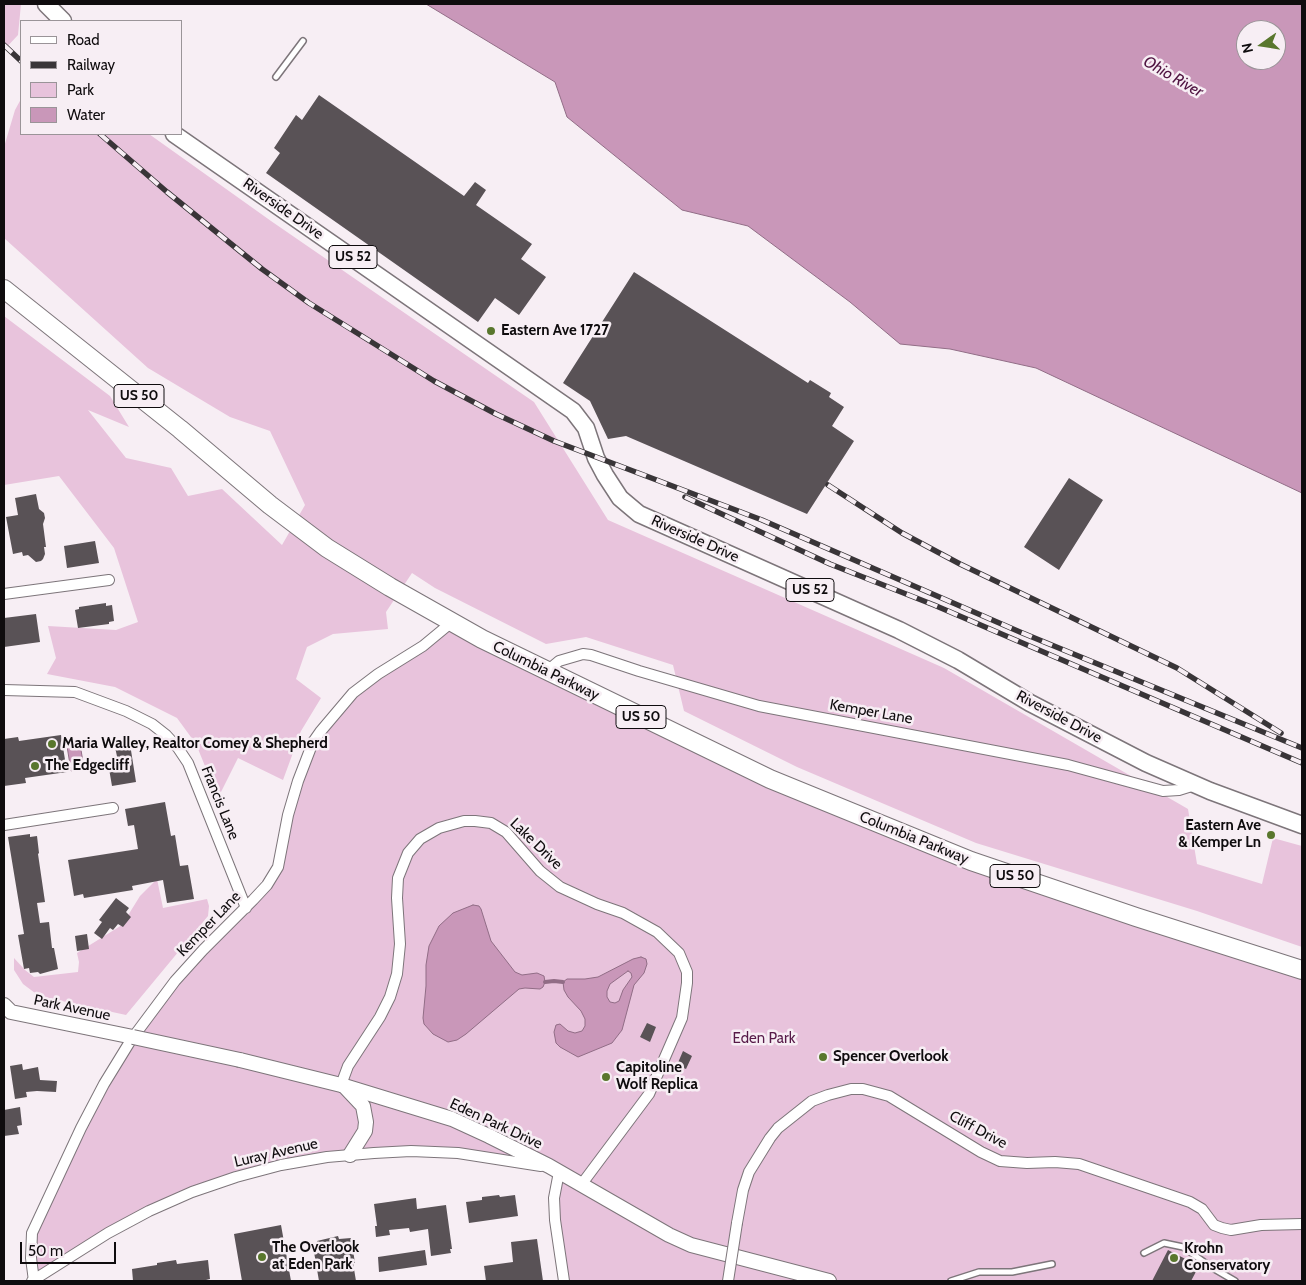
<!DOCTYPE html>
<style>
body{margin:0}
#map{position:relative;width:1306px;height:1285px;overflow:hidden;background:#f7eef4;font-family:Cabin,sans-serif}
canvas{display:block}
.frame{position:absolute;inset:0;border:5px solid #0f0c0e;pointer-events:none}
.legend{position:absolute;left:20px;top:20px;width:162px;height:115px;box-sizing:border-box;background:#f7eef4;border:1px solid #9a9498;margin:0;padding:6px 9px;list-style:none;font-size:15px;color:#0f0c0e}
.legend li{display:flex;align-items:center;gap:10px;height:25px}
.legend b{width:25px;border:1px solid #9a9498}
.north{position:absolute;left:1236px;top:20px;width:50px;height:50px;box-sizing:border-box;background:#f7eef4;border:1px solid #9a9498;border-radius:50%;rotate:257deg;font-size:14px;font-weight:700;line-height:20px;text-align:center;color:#0f0c0e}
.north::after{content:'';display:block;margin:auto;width:18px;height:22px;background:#59772d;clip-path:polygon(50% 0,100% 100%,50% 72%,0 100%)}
.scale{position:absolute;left:20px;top:1242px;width:96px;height:22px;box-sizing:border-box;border:2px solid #0f0c0e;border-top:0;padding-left:6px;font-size:15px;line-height:18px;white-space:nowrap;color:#0f0c0e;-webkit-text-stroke:4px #f7eef4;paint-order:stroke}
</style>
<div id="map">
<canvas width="1306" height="1285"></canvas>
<div class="frame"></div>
<ul class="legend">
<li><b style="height:6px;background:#fff"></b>Road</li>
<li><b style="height:6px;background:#393538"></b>Railway</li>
<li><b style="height:14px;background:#e8c3dc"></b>Park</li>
<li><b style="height:14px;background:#c997b9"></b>Water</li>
</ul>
<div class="north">N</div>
<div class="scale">50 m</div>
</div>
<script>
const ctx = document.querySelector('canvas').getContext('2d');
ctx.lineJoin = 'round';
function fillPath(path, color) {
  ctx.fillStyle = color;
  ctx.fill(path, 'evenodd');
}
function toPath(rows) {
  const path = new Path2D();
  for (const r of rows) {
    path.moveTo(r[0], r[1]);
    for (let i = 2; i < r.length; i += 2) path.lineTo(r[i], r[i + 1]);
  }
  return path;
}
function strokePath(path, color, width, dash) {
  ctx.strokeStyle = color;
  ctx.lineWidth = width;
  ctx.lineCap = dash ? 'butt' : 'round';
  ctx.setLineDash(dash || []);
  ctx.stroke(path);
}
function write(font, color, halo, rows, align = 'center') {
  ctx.font = font + ' Cabin,sans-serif';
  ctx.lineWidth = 5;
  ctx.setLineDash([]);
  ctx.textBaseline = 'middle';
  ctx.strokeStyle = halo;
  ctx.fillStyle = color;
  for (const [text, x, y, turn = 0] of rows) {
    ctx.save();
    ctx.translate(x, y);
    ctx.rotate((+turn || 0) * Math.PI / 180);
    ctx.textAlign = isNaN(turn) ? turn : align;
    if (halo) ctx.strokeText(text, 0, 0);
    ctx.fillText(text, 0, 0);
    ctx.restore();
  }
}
fillPath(toPath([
 [4,4,21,4,18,35,4,50],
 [21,99,21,134,149,134,271,221,534,402,608,520,944,668,1188,809,1197,864,1262,884,1273,838,1302,846,1302,947,1197,911,976,843,797,767,684,711,673,665,586,637,546,644,435,588,412,573,386,612,388,629,333,634,307,647,296,679,321,698,301,731,283,780,238,758,218,798,196,744,177,718,115,687,47,674,56,658,48,626,116,630,138,622,114,548,59,476,4,485,4,316,110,396,129,427,88,410,126,458,171,468,188,496,222,489,282,545,305,505,270,431,230,417,148,368,4,238,4,147,15,110],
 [452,622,880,825,1302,970,1302,1281,564,1281,555,1220,559,1170,458,1153,327,1157,192,1192,34,1280,32,1233,131,1040,278,867,313,742,335,712],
 [157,879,163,908,207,899,209,906,208,916,126,1015,39,996,23,984,14,970,14,958,25,970,34,977,78,972,79,962,77,953,122,925,140,896]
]), '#e8c3dc');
const water = toPath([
 [426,4,1302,4,1302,493,1036,368,950,349,900,344,850,302,748,226,682,210,567,117,555,82,426,4],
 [1246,30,1276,30,1276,60,1246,60,1246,30],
 [80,744,84,768,71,771,67,746,80,744],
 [473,905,479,906,481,909,491,941,515,972,522,975,537,973,544,976,545,982,543,987,540,989,525,988,519,989,466,1034,457,1040,448,1042,433,1034,424,1024,423,1018,426,986,426,965,429,946,439,926,453,913,473,905],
 [641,957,646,959,647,964,644,973,634,985,622,1030,612,1043,578,1057,560,1047,556,1043,554,1032,556,1025,560,1024,568,1031,575,1033,582,1031,585,1026,585,1019,581,1011,568,997,564,990,563,982,567,979,585,979,598,977,633,959,641,957],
 [628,971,631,973,632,977,623,990,619,1001,615,1003,610,1002,607,997,607,991,610,984,628,971]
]);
fillPath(water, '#c997b9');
strokePath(water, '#916d86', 1);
strokePath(toPath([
 [545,982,554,981,563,982]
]), '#916d86', 4);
fillPath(toPath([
 [319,95,464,196,475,182,486,190,476,205,532,244,521,259,546,277,519,315,495,298,478,322,266,173,280,153,274,148,296,115,302,120],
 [634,272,808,383,810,380,831,393,829,397,844,407,832,426,854,441,807,514,626,436,608,439,590,401,563,383],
 [1069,478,1103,500,1059,570,1024,547],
 [36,494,39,509,44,513,45,518,43,524,46,547,44,547,45,554,43,559,41,561,36,562,28,555,23,556,22,552,13,554,6,517,18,515,15,498],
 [95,541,99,563,67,568,64,546],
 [106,603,106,606,112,605,114,621,109,622,109,624,78,628,75,610,79,609,79,607],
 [36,614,40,642,4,647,4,618],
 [61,735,67,772,25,778,26,783,4,786,4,739,18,737,19,741],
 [130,744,136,782,112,786,108,763,118,761,115,747],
 [165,802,171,836,175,835,180,866,188,865,194,899,167,903,163,880,132,886,133,890,84,898,83,894,74,896,68,860,138,849,134,825,128,826,125,809],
 [30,834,30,837,37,836,39,853,38,854,45,902,37,903,40,923,49,922,52,948,54,948,58,969,40,974,38,972,30,973,29,968,24,969,18,935,24,934,8,837],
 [116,898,129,908,126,912,131,917,123,927,118,924,113,930,110,928,102,939,94,933,102,922,99,920],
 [87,934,89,949,77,951,75,936],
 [647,1023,656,1027,650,1042,640,1037],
 [683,1051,692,1056,686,1069,677,1065],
 [22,1064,23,1070,38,1067,40,1080,57,1081,56,1092,37,1091,26,1092,27,1097,15,1099,10,1066],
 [20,1107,22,1125,17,1126,19,1134,4,1136,4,1110],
 [499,1195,500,1197,515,1195,518,1216,469,1223,466,1202,482,1200,482,1197],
 [416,1198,417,1209,446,1205,452,1249,450,1249,451,1253,431,1256,428,1229,410,1232,409,1228,389,1230,390,1235,376,1237,375,1226,377,1226,374,1204],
 [281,1225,291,1281,242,1281,234,1234],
 [338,1236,339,1239,351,1238,355,1263,353,1263,356,1281,319,1281,314,1252,319,1252,317,1241],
 [537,1239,543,1281,486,1281,484,1266,513,1262,511,1242],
 [425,1250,427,1265,379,1272,378,1257],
 [1168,1250,1199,1266,1191,1281,1152,1281],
 [176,1260,177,1264,208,1260,210,1279,202,1281,133,1281,132,1269,157,1265,157,1263]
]), '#595256');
const service = toPath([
 [276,77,303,41],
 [1144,1253,1164,1243,1183,1247,1211,1267,1235,1281],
 [951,1281,979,1272,1012,1272,1052,1264]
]);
const minor = toPath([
 [4,594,109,580],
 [547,671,559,661,583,654,591,655,639,671,759,706,1068,765,1163,791,1179,790,1195,785],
 [4,690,75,692,126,711,152,724,166,735,178,748,188,763,246,908],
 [4,825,113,808],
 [341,1085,348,1066,380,1017,390,997,397,974,400,944,397,898,398,878,408,853,420,839,439,828,464,821,475,821,491,823,506,832,540,871,560,887,597,904,623,913,657,932,679,953,687,972,687,983,682,1018,649,1094,581,1185],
 [559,1172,554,1198,555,1220,564,1281],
 [737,1223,743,1190,749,1172,770,1138,778,1128,812,1101,828,1095,851,1089,863,1089,889,1096,981,1152,1000,1161,1027,1163,1055,1162,1079,1164,1190,1202,1202,1209,1214,1225,1222,1228,1231,1230,1261,1225,1302,1224],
 [32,1281,108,1233,149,1211,192,1192,236,1177,281,1165,327,1157,374,1153,411,1151,458,1153,541,1166],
 [34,1281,31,1258,32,1233,81,1128,104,1084,131,1040,175,981,203,950,253,900,267,885,278,867,288,815,298,781,313,742,320,732,353,693,378,674,423,646,452,622]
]);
const tertiary = toPath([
 [4,1005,11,1012,133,1037],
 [240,1060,341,1085,452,1119,489,1136,549,1166,669,1235,691,1245,829,1281],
 [346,1088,363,1106,366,1122,365,1131,350,1155]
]);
const primary = toPath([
 [46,4,63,21],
 [174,134,573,411,586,428,596,458,605,475,620,498,639,514,899,630,958,660,1030,703,1146,763,1210,791,1302,825]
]);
const trunk = toPath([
 [4,289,180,429,270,505,327,548,390,587,482,639,770,779,971,861,1136,917,1302,970]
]);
strokePath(service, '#7d757a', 8);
strokePath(minor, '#7d757a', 12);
strokePath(tertiary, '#7d757a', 16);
strokePath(primary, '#7d757a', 19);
strokePath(trunk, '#7d757a', 20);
strokePath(service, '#fff', 5);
strokePath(minor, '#fff', 10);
strokePath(tertiary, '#fff', 14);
strokePath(primary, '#fff', 16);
strokePath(trunk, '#fff', 18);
const rail = toPath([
 [4,45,21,61],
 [100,134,167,192,262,269,309,303,434,381,496,414,554,441,762,520,1020,632,1302,748],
 [828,485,902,533,960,564,1177,668,1281,733],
 [685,497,830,564,934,605,1302,763]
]);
strokePath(rail, '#393538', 5.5);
strokePath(rail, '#f7eef4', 4, [11]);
const minorBridge = toPath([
 [728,1281,737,1223]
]);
const tertiaryBridge = toPath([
 [133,1037,240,1060]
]);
strokePath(minorBridge, '#7d757a', 12, []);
strokePath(tertiaryBridge, '#7d757a', 16, []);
strokePath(minorBridge, '#fff', 10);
strokePath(tertiaryBridge, '#fff', 14);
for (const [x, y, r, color] of [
 [491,331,5,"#59772d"],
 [52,744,5,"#59772d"],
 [35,766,5,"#59772d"],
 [1271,835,5,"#59772d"],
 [823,1057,5,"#59772d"],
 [606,1077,5,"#59772d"],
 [262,1257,5,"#59772d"],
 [1174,1258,5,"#59772d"]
]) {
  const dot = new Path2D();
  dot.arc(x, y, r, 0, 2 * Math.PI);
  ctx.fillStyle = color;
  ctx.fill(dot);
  strokePath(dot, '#f7eef4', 2);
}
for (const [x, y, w] of [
 [353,257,48],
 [139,396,50],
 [810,590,48],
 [641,717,50],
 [1015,876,50]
]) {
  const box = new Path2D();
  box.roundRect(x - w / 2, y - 11.5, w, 23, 4);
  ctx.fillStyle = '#f7eef4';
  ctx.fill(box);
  strokePath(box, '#0f0c0e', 1);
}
write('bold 14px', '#0f0c0e', null, [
 ["US 52",353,257],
 ["US 50",139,396],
 ["US 52",810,590],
 ["US 50",641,717],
 ["US 50",1015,876]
]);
write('15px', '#0f0c0e', '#f7eef4', [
 ["Riverside Drive",283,209,35],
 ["Riverside Drive",695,539,24],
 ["Columbia Parkway",546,671,26],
 ["Kemper Lane",871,712,10],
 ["Riverside Drive",1059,717,28],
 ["Francis Lane",220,803,68],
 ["Columbia Parkway",914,838,22],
 ["Lake Drive",536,844,44],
 ["Kemper Lane",209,924,-46],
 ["Park Avenue",72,1008,12],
 ["Eden Park Drive",496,1124,25],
 ["Cliff Drive",978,1130,28],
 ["Luray Avenue",276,1153,-13]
]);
write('bold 15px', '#0f0c0e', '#f7eef4', [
 ["Eastern Ave 1727",501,331],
 ["Maria Walley, Realtor Comey & Shepherd",62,744],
 ["The Edgecliff",45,766],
 ["Eastern Ave",1261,826,"right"],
 ["& Kemper Ln",1261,843,"right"],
 ["Spencer Overlook",833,1057],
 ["Capitoline",616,1068],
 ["Wolf Replica",616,1085],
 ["The Overlook",272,1248],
 ["at Eden Park",272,1265],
 ["Krohn",1184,1249],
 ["Conservatory",1184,1266]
], 'left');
write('15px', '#571b49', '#f7eef4', [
 ["Eden Park",764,1039]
]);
write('italic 16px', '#4f1341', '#f7eef4', [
 ["Ohio River",1173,77,30]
]);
</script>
